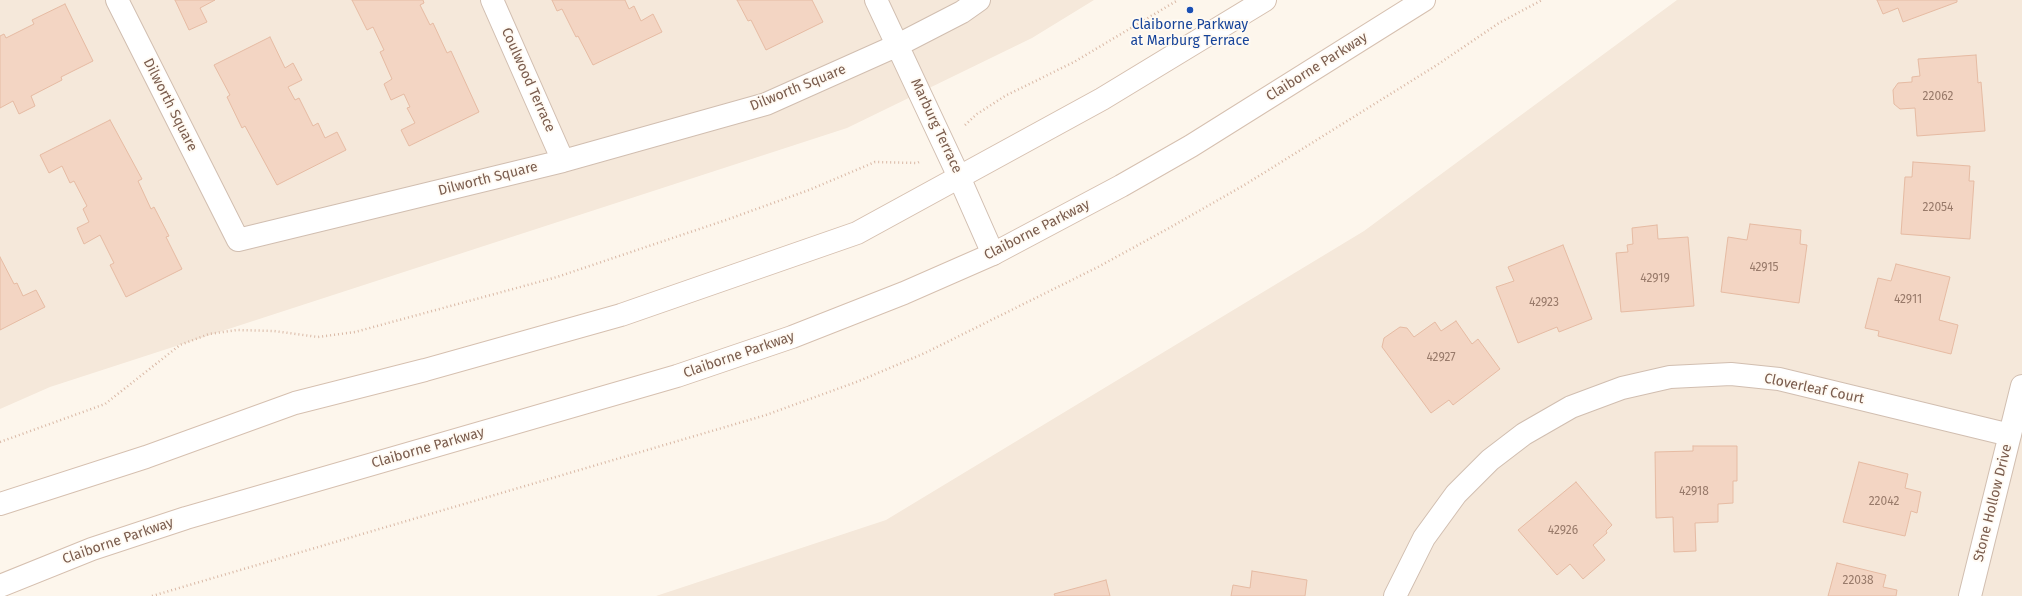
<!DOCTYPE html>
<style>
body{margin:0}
canvas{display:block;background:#fdf6ec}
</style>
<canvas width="2022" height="596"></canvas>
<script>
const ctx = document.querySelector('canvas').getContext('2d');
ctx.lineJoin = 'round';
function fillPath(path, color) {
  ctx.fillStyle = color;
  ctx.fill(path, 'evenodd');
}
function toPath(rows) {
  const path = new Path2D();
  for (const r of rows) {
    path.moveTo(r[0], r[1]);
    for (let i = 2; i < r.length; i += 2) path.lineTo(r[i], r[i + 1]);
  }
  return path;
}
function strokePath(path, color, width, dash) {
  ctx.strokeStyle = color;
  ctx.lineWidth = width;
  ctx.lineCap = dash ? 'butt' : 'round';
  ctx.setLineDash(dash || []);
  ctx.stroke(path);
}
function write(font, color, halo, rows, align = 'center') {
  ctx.font = font + ' "Fira Sans",sans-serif';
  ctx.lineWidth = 3.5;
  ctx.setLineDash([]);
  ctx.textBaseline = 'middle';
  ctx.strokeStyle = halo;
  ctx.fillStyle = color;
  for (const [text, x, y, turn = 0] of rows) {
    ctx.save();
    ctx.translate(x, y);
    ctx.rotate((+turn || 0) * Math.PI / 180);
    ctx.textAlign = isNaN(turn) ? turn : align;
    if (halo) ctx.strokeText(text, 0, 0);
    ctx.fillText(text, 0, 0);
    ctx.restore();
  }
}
fillPath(toPath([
 [0,0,1094,0,1032,38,847,128,50,387,0,409],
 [1677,0,2022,0,2022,596,656,596,886,520,1364,231]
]), '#f5e8da');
const building = toPath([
 [175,0,215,0,200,8,207,22,189,30,175,0],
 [352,0,423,0,424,3,420,5,430,25,433,23,447,53,451,51,479,112,409,146,401,130,415,123,407,108,410,107,404,94,391,100,384,84,392,79,380,52,384,50,373,27,367,30,352,0],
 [552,0,625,0,629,9,634,6,641,21,653,14,662,32,593,65,578,36,576,37,562,9,557,11,552,0],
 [737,0,812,0,823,22,766,50,751,20,748,21,737,0],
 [1877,0,1957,0,1957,2,1903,22,1898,8,1883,14,1877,0],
 [65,4,93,61,61,77,62,80,31,96,35,106,19,114,13,101,0,108,0,36,4,34,6,38,34,24,32,20,65,4],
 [270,37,285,68,293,63,302,80,288,87,295,100,299,98,313,126,318,123,325,138,337,132,346,150,277,185,245,126,242,128,227,97,230,95,214,65,270,37],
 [1976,55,1978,83,1981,82,1985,131,1917,136,1915,108,1900,109,1894,104,1893,90,1898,83,1912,82,1912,77,1920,76,1918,59,1976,55],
 [110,120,142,179,138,181,151,209,154,207,169,236,166,237,182,269,126,297,110,265,114,263,100,235,84,244,77,228,89,222,83,209,87,206,74,181,70,183,62,166,49,173,40,155,110,120],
 [1913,162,1970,166,1969,181,1974,181,1970,239,1901,234,1905,177,1912,177,1913,162],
 [1750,224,1801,230,1800,244,1807,245,1799,303,1721,292,1728,237,1747,240,1750,224],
 [1657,225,1658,239,1688,237,1694,306,1621,312,1616,253,1628,252,1627,245,1633,244,1632,228,1657,225],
 [1563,245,1592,319,1559,332,1557,327,1518,343,1496,287,1514,281,1508,267,1563,245],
 [0,257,14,284,17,283,23,296,36,290,45,307,0,330,0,257],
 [1896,264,1950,277,1939,320,1958,325,1951,354,1878,336,1879,331,1865,328,1878,278,1891,281,1896,264],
 [1456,321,1472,344,1478,339,1500,369,1453,405,1449,400,1431,413,1382,347,1384,338,1400,327,1407,328,1414,337,1435,322,1441,331,1456,321],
 [1693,446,1737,446,1737,481,1733,481,1733,503,1718,504,1718,522,1695,523,1696,551,1674,552,1673,517,1656,518,1655,452,1693,451,1693,446],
 [1859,462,1908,474,1905,488,1921,492,1917,513,1911,511,1905,536,1843,522,1859,462],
 [1576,482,1612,525,1606,531,1607,533,1593,545,1605,560,1583,579,1570,564,1557,575,1518,530,1576,482],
 [1837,563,1886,575,1883,587,1897,590,1896,596,1828,596,1837,563],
 [1252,571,1307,580,1305,596,1231,596,1233,585,1250,588,1252,571],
 [1106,580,1110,596,1055,596,1054,594,1106,580]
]);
fillPath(building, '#f3d5c3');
strokePath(building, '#e6bba3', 1);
const street = toPath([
 [117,0,238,240,563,161,766,104,898,45,962,12,979,0],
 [492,0,563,161],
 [876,0,959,177,993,254],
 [1395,596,1424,538,1456,494,1490,460,1524,434,1571,407,1622,388,1670,377,1731,374,1779,379,2010,435],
 [1970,596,2022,386]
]);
const secondary = toPath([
 [0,504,146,457,295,403,425,370,621,315,857,233,1102,99,1265,0],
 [0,586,92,549,186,518,677,376,792,337,904,293,993,254,1121,186,1191,146,1424,0]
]);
strokePath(street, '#d1beb0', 24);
strokePath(secondary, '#d6c0b0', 24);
strokePath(toPath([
 [965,125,977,114,1005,96,1074,62,1178,0],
 [0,442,105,404,180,345,209,334,237,330,274,331,318,337,355,332,557,277,726,220,809,190,875,162,917,163,921,161],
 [152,596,766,415,859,381,925,353,1098,267,1171,227,1246,184,1437,65,1499,23,1542,0]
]), '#d9b8a5', 2.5, [1, 3]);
strokePath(street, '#fff', 22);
strokePath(secondary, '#fff', 22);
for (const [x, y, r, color] of [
 [1190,10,4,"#1a4fb4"]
]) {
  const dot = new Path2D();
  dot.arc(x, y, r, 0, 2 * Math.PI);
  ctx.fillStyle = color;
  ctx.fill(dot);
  strokePath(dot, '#fffaf3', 1.5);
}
write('12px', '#987a6a', null, [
 ["22062",1938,97],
 ["22054",1938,208],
 ["42915",1764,268],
 ["42919",1655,279],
 ["42911",1908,300],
 ["42923",1544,303],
 ["42927",1441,358],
 ["42918",1694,492],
 ["22042",1884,502],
 ["42926",1563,531],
 ["22038",1858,581]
]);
write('14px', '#164399', '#fffaf3', [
 ["Claiborne Parkway",1190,25],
 ["at Marburg Terrace",1190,41]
]);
write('14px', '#7a5c4d', '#fffaf3', [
 ["Claiborne Parkway",1317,67,-32],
 ["Coulwood Terrace",528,80,66],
 ["Dilworth Square",798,88,-22],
 ["Dilworth Square",170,105,63],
 ["Marburg Terrace",936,126,65],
 ["Dilworth Square",488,179,-14],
 ["Claiborne Parkway",1037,230,-27],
 ["Claiborne Parkway",739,355,-19],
 ["Cloverleaf Court",1814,389,12],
 ["Claiborne Parkway",428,448,-16],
 ["Stone Hollow Drive",1993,503,-76],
 ["Claiborne Parkway",118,541,-19]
]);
</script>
